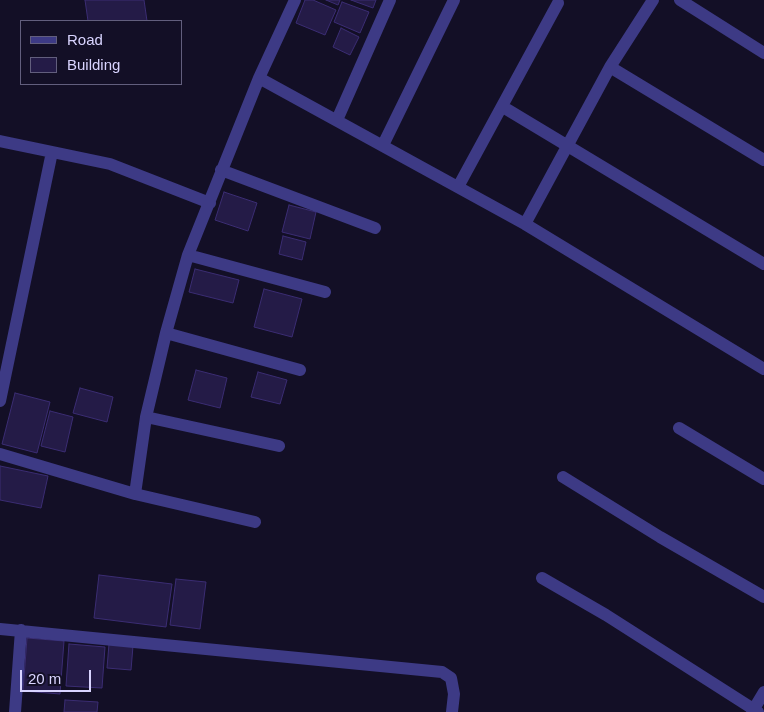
<!DOCTYPE html>
<style>
body{margin:0}
#map{position:relative;width:764px;height:712px;overflow:hidden;background:#130f26;font-family:Arial,sans-serif}
canvas{display:block}
.legend{position:absolute;left:20px;top:20px;width:162px;height:65px;box-sizing:border-box;background:#130f26;border:1px solid #625e7d;margin:0;padding:6px 9px;list-style:none;font-size:15px;color:#d9d4ff}
.legend li{display:flex;align-items:center;gap:10px;height:25px}
.legend b{width:25px;border:1px solid #625e7d}
.scale{position:absolute;left:20px;top:670px;width:71px;height:22px;box-sizing:border-box;border:2px solid #d9d4ff;border-top:0;padding-left:6px;font-size:15px;line-height:18px;white-space:nowrap;color:#d9d4ff;-webkit-text-stroke:4px #130f26;paint-order:stroke}
</style>
<div id="map">
<canvas width="764" height="712"></canvas>
<ul class="legend">
<li><b style="height:6px;background:#3d3a85"></b>Road</li>
<li><b style="height:14px;background:#241b47"></b>Building</li>
</ul>
<div class="scale">20 m</div>
</div>
<script>
const ctx = document.querySelector('canvas').getContext('2d');
ctx.lineJoin = 'round';
function fillPath(path, color) {
  ctx.fillStyle = color;
  ctx.fill(path, 'evenodd');
}
function toPath(rows) {
  const path = new Path2D();
  for (const r of rows) {
    path.moveTo(r[0], r[1]);
    for (let i = 2; i < r.length; i += 2) path.lineTo(r[i], r[i + 1]);
  }
  return path;
}
function strokePath(path, color, width, dash) {
  ctx.strokeStyle = color;
  ctx.lineWidth = width;
  ctx.lineCap = dash ? 'butt' : 'round';
  ctx.setLineDash(dash || []);
  ctx.stroke(path);
}
const building = toPath([
 [85,0,144,0,147,21,88,21,85,0],
 [305,0,313,0,336,10,325,35,296,23,305,0],
 [326,0,340,0,338,5,326,0],
 [351,0,376,0,373,8,351,0],
 [342,2,369,12,360,33,334,22,342,2],
 [341,28,359,37,350,55,333,47,341,28],
 [224,192,257,203,248,231,215,220,224,192],
 [289,205,316,212,310,239,282,232,289,205],
 [283,236,306,242,302,260,279,254,283,236],
 [195,269,239,280,233,303,189,292,195,269],
 [264,289,302,299,292,337,254,327,264,289],
 [196,370,227,378,220,408,188,400,196,370],
 [258,372,287,380,280,404,251,397,258,372],
 [80,388,113,397,107,422,73,413,80,388],
 [15,393,50,402,37,453,2,444,15,393],
 [50,411,73,417,65,452,41,446,50,411],
 [0,466,48,476,41,508,0,500,0,466],
 [99,575,172,584,166,627,94,618,99,575],
 [176,579,206,582,200,629,170,625,176,579],
 [27,638,64,641,60,694,23,691,27,638],
 [69,644,105,647,102,688,66,686,69,644],
 [109,644,133,646,131,670,107,668,109,644],
 [65,700,98,702,97,712,64,712,65,700]
]);
fillPath(building, '#241b47');
strokePath(building, '#3b2d73', 1);
strokePath(toPath([
 [680,0,764,53],
 [610,67,764,160],
 [259,78,525,224,764,369],
 [503,107,764,264],
 [337,120,390,0],
 [0,141,110,164,210,203],
 [383,145,454,0],
 [221,170,375,228],
 [458,187,558,3],
 [525,224,610,67,653,0],
 [188,255,325,292],
 [166,333,300,370],
 [0,401,52,152],
 [146,417,279,446],
 [679,428,764,479],
 [0,454,135,494],
 [563,477,660,537,764,597],
 [255,522,135,494,146,417,166,333,188,255,259,78,295,0],
 [542,578,606,615,758,712],
 [0,629,442,672,451,678,454,694,452,712],
 [15,712,21,630],
 [752,712,764,692]
]), '#3d3a85', 12);
</script>
